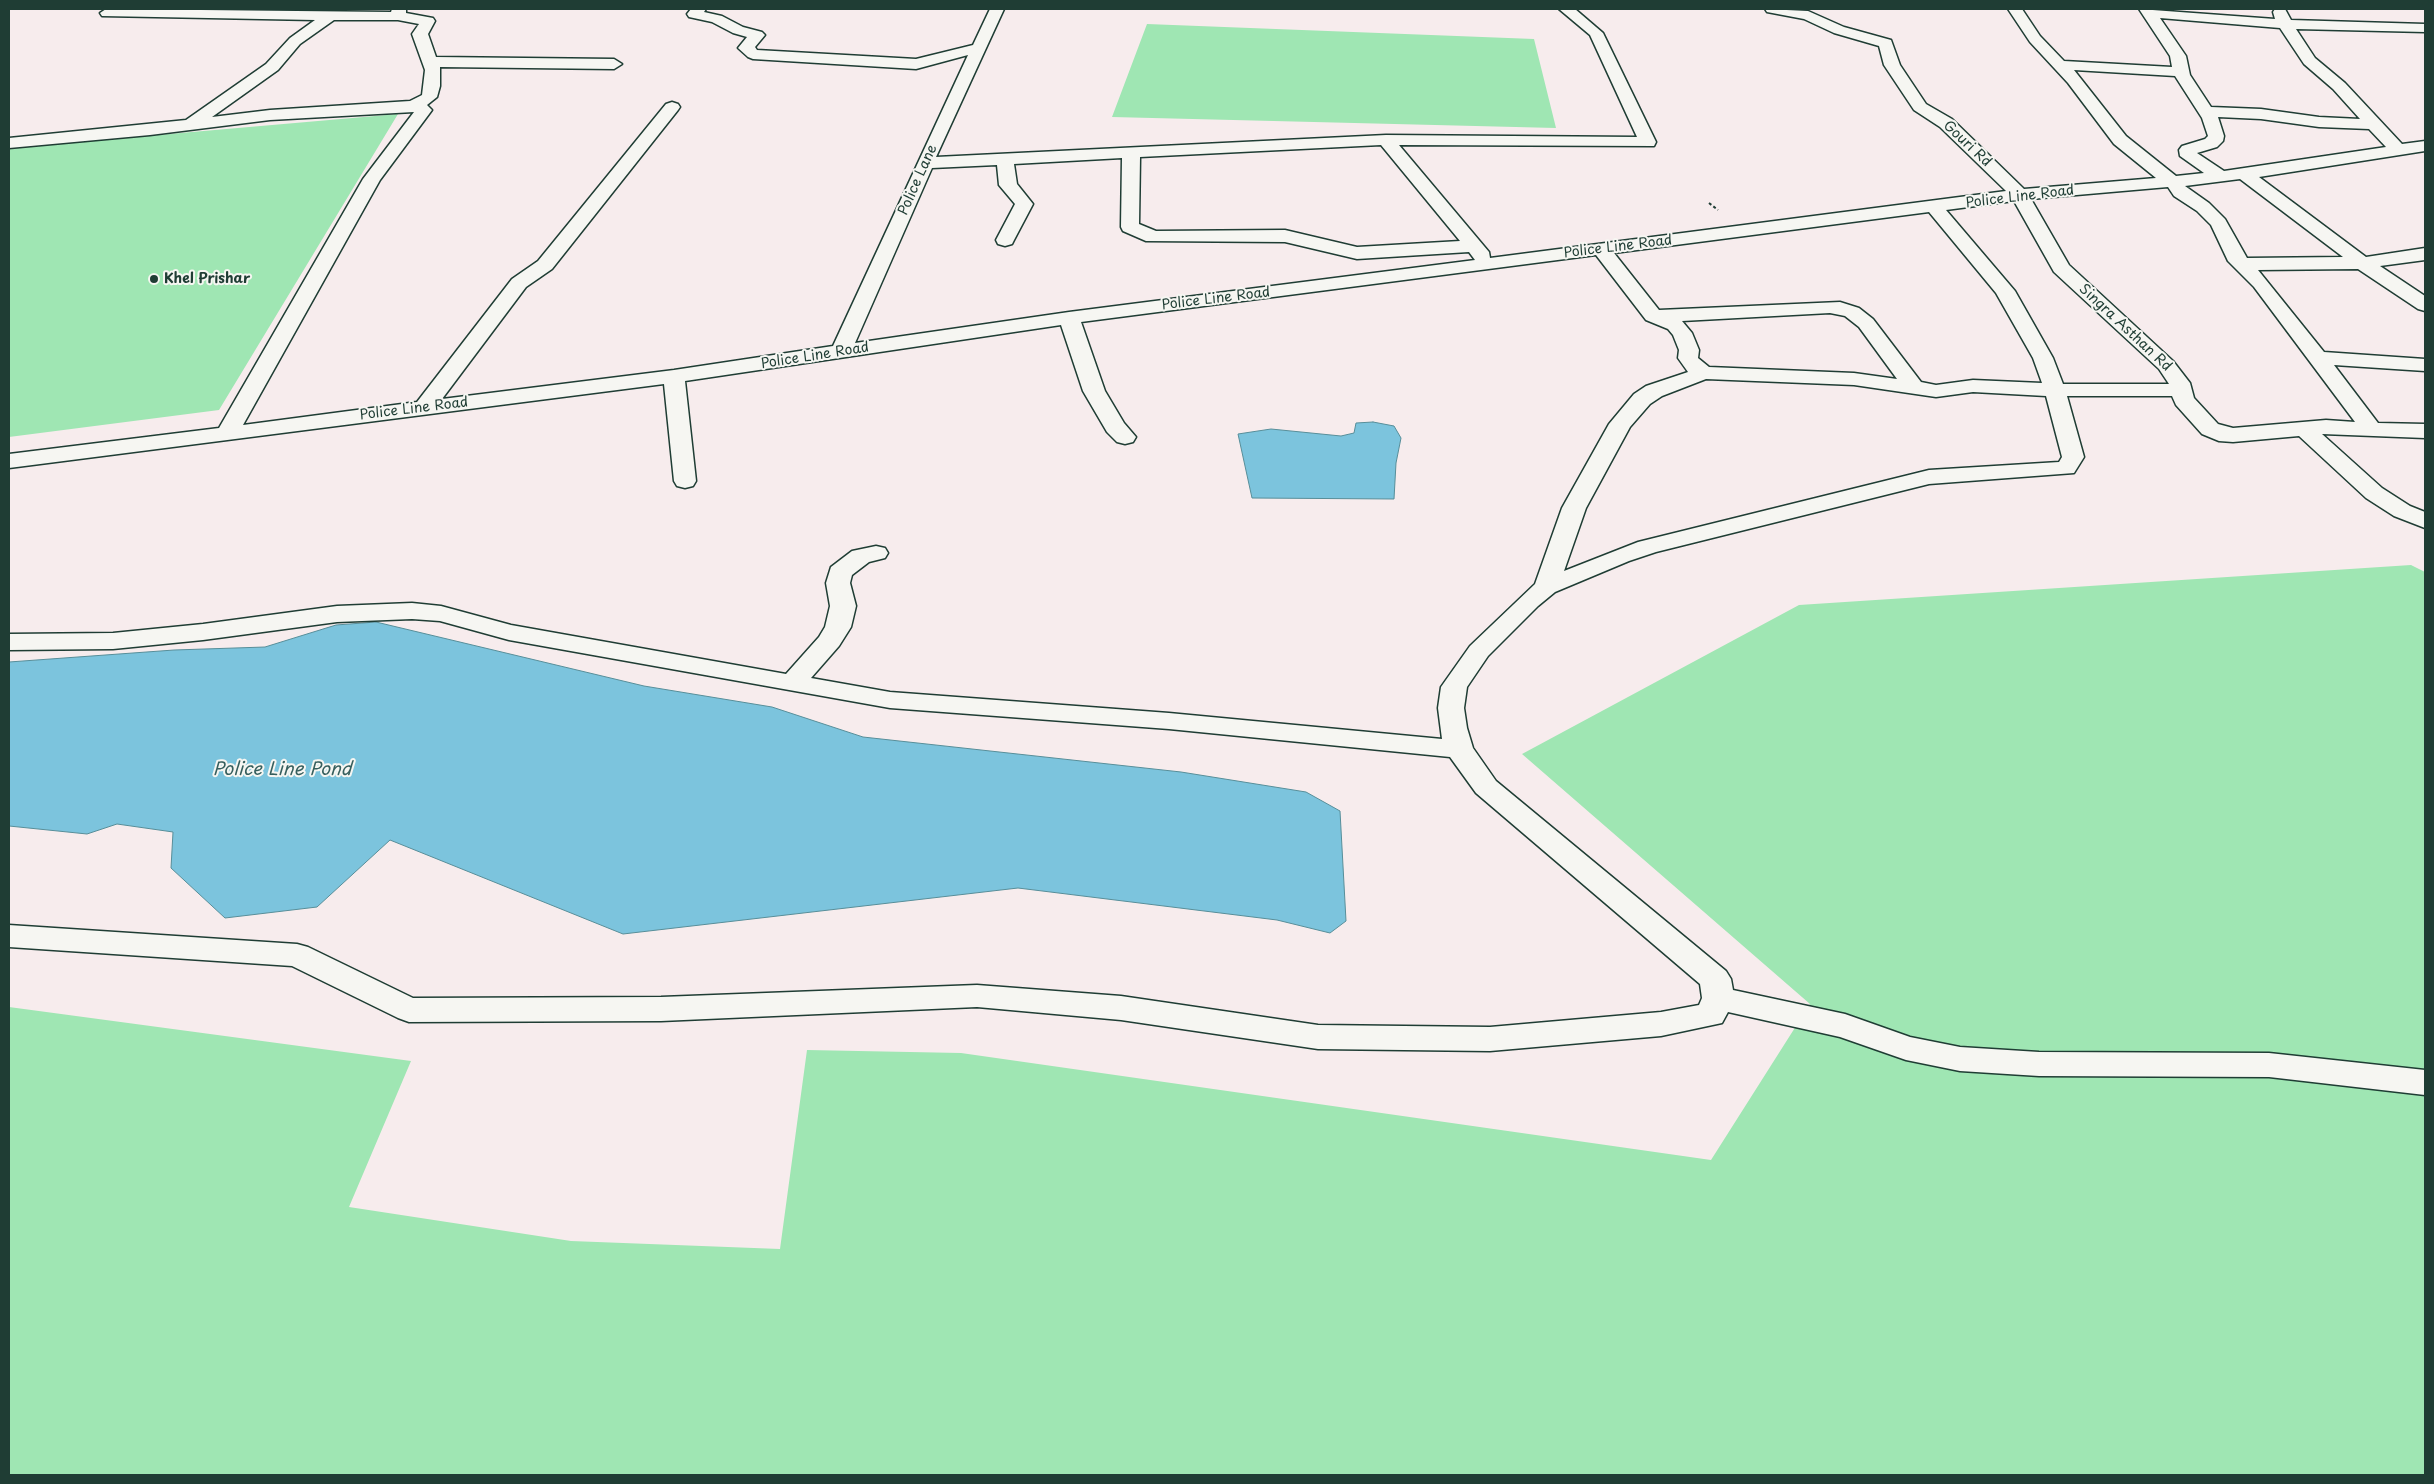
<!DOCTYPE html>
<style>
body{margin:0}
#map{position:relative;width:2434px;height:1484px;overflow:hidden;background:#f7eced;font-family:"Playpen Sans",sans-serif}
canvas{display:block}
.frame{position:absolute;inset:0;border:10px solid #1f3d34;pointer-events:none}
</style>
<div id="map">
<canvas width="2434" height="1484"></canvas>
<div class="frame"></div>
</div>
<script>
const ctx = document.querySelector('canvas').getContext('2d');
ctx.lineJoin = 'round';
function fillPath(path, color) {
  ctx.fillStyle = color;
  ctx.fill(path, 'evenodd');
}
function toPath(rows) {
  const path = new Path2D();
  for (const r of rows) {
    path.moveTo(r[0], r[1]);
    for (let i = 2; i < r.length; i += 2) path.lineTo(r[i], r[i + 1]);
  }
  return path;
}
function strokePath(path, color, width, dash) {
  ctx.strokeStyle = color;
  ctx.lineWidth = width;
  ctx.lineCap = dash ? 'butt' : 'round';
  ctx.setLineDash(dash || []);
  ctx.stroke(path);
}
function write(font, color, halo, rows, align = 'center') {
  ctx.font = font + ' "Playpen Sans",sans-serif';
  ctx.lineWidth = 4;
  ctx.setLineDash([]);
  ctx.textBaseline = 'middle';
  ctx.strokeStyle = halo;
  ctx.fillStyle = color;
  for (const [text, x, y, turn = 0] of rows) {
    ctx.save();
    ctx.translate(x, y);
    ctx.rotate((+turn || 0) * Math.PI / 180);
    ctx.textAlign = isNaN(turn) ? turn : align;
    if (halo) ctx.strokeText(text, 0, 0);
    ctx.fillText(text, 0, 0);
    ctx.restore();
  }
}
fillPath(toPath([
 [1147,24,1534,39,1556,128,1112,117],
 [398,114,219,410,9,437,9,148],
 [2411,565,2425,572,2425,1475,9,1475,9,1007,411,1061,349,1207,571,1241,780,1249,807,1050,961,1053,1711,1160,1810,1004,1522,754,1799,605]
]), '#9fe6b3');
const water = toPath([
 [1373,422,1394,426,1401,438,1396,463,1394,499,1252,498,1238,434,1271,429,1341,436,1354,433,1356,423,1373,422],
 [376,622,644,686,772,707,863,737,1181,772,1306,792,1340,811,1346,921,1330,933,1277,920,1018,888,623,934,390,840,317,907,225,918,171,868,173,832,117,824,87,834,9,826,9,662,174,650,265,647,336,625,376,622]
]);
fillPath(water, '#7cc4dd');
strokePath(water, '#578e99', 1);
const minor = toPath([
 [106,9,391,12,392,9,406,9,406,13,433,18,435,21,428,34,436,57,614,59,622,64,614,69,440,67,440,86,437,97,427,105,432,110,380,180,243,425,417,402,512,279,538,261,666,104,672,102,678,104,680,107,678,110,552,269,526,287,442,399,674,370,833,346,968,55,916,69,753,59,748,57,738,48,747,37,733,33,712,22,689,17,687,14,691,9,706,9,704,12,722,16,743,27,762,32,765,35,755,47,757,50,916,59,973,45,990,9,1004,9,936,157,1386,135,1637,137,1590,35,1559,9,1575,9,1603,33,1656,142,1654,146,1399,145,1489,252,1490,258,2006,191,1940,127,1914,110,1884,65,1879,46,1834,33,1804,19,1767,12,1765,9,1808,11,1844,27,1891,40,1900,65,1926,104,1952,119,2024,189,2156,178,2114,144,2068,83,2030,42,2008,9,2022,9,2040,36,2064,61,2172,67,2170,56,2139,9,2275,19,2273,12,2275,9,2285,9,2291,20,2425,24,2425,32,2296,29,2315,58,2345,83,2402,144,2425,141,2425,151,2259,177,2366,257,2425,248,2425,260,2380,266,2425,296,2425,311,2418,309,2358,269,2258,270,2324,352,2425,359,2425,371,2334,365,2378,423,2425,424,2425,438,2322,434,2382,488,2410,506,2425,512,2425,528,2394,516,2366,498,2299,436,2233,442,2219,441,2202,434,2176,405,2172,396,2067,396,2084,457,2074,473,1929,484,1656,552,1629,561,1555,592,1538,606,1488,656,1467,687,1464,708,1467,728,1473,748,1496,781,1726,971,1731,979,1733,990,1845,1014,1910,1037,1960,1047,2039,1052,2269,1053,2425,1070,2425,1095,2269,1077,2039,1076,1960,1071,1906,1060,1840,1037,1728,1012,1722,1023,1661,1036,1490,1051,1318,1049,1121,1020,977,1007,661,1021,409,1022,398,1018,292,966,9,947,9,925,297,944,308,947,413,998,661,997,977,985,1121,996,1318,1025,1490,1027,1661,1012,1699,1005,1702,998,1700,984,1476,793,1450,757,1169,729,890,708,509,640,440,621,412,619,337,622,203,640,113,649,9,650,9,634,113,633,203,624,337,606,412,603,441,606,511,625,786,674,819,637,825,627,830,606,826,583,831,567,852,551,876,546,885,548,888,553,885,558,869,562,852,575,850,583,856,606,851,627,839,646,811,678,890,692,1169,713,1442,739,1438,708,1441,687,1470,646,1535,584,1562,508,1609,424,1634,394,1646,386,1688,372,1678,358,1679,350,1673,335,1668,329,1646,320,1596,255,1081,322,1105,391,1124,423,1136,437,1133,442,1125,444,1117,442,1107,432,1083,391,1061,325,685,381,696,481,693,486,685,488,677,486,674,481,664,384,9,468,9,454,219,428,363,179,414,112,270,120,150,135,9,148,9,138,186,120,266,64,290,38,315,20,102,16,100,13,106,9],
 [2160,18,2280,28,2304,64,2333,89,2360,119,2319,117,2261,109,2211,107,2190,75,2186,56,2160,18],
 [334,20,398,20,419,24,412,34,425,70,422,95,410,101,270,110,212,117,278,70,300,44,334,20],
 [2074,70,2175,76,2202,118,2208,136,2205,139,2182,146,2179,150,2180,156,2204,173,2176,176,2126,136,2074,70],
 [2218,117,2261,119,2319,127,2369,129,2386,147,2224,171,2197,153,2217,147,2223,141,2224,136,2218,117],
 [1381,145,1460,241,1357,247,1285,230,1156,231,1139,224,1140,157,1381,145],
 [1122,158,1121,227,1123,231,1146,241,1285,242,1357,259,1469,252,1475,260,1069,312,855,343,932,168,997,165,999,185,1015,204,996,240,998,244,1005,246,1012,244,1014,240,1033,204,1017,184,1014,164,1122,158],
 [2240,179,2343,257,2247,258,2225,219,2209,203,2185,186,2240,179],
 [2168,187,2174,196,2197,211,2211,225,2228,261,2254,287,2355,422,2326,420,2233,428,2218,424,2194,398,2190,383,2173,361,2069,265,2031,199,2168,187],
 [2014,201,2054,272,2159,369,2169,384,2063,384,2053,358,2015,291,1946,210,2014,201],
 [1929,212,1996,293,2033,358,2042,383,1973,380,1936,385,1921,382,1873,319,1859,308,1840,302,1659,310,1614,253,1929,212],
 [1830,313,1845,316,1859,327,1897,379,1854,373,1709,367,1698,358,1699,350,1692,333,1682,321,1830,313],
 [1706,379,1854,385,1936,397,1973,392,2046,396,2062,457,2059,462,1929,470,1638,542,1564,571,1586,508,1630,427,1650,404,1662,396,1706,379]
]);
strokePath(minor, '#1f3d34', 3);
strokePath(toPath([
 [1709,203,1718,210]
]), '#1f3d34', 2, [3, 2.5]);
fillPath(minor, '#f6f6f2');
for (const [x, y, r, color] of [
 [154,279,5,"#1f3d34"]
]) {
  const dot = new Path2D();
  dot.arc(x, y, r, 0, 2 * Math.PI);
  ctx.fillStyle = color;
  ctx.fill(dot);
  strokePath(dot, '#f6f6f2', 2);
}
write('14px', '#1f3d34', '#f6f6f2', [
 ["Gouri Rd",1967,144,43],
 ["Police Lane",918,180,-66],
 ["Police Line Road",2020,197,-7],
 ["Police Line Road",1618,247,-7],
 ["Police Line Road",1216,299,-7],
 ["Singra Asthan Rd",2125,328,43],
 ["Police Line Road",815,356,-9],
 ["Police Line Road",414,409,-7]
]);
write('bold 14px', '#1f3d34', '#f6f6f2', [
 ["Khel Prishar",164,279]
], 'left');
write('italic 18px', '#365f5e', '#f6f6f2', [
 ["Police Line Pond",282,770]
]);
</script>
